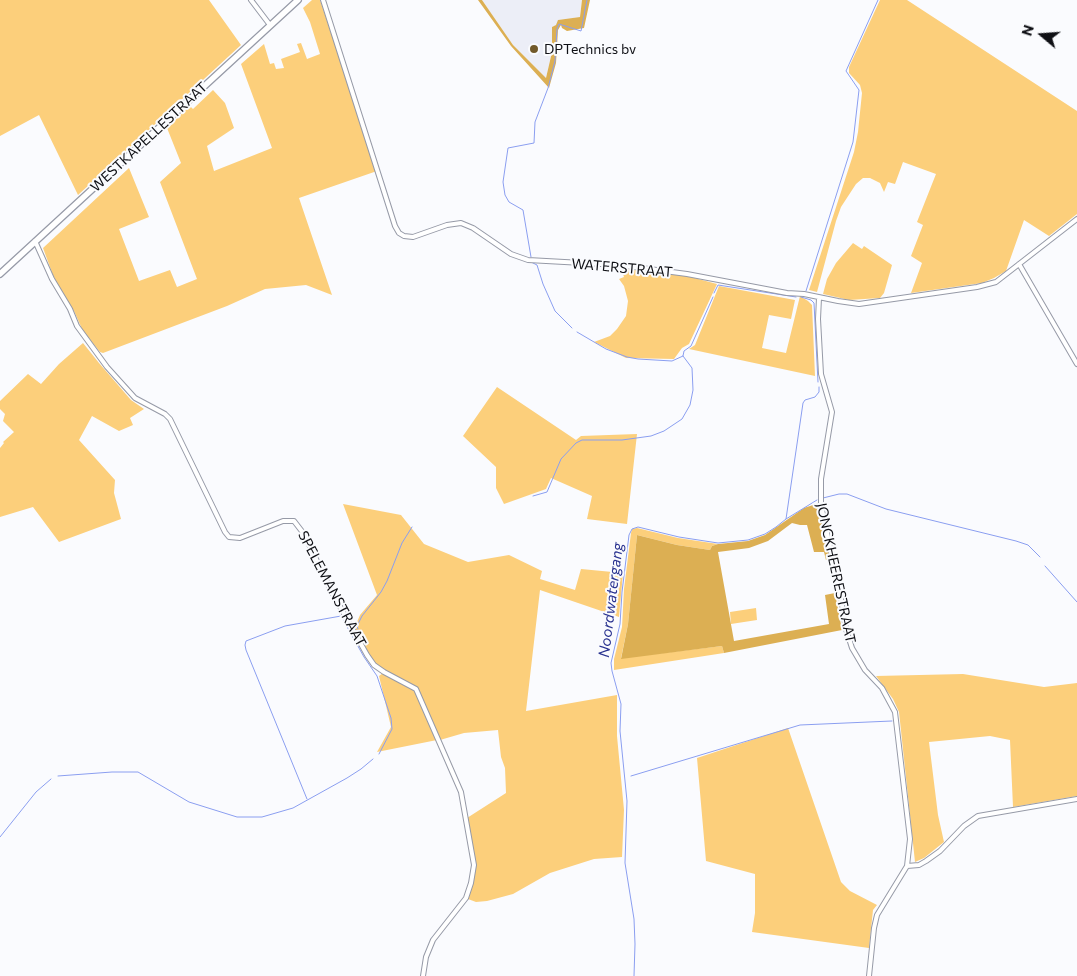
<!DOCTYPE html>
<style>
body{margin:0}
#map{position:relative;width:1077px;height:976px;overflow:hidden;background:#fafbfe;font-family:Commissioner,sans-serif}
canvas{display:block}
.north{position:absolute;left:1017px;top:10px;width:50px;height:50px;-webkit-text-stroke:4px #fafbfe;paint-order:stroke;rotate:288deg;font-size:14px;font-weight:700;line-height:20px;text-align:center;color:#0f1015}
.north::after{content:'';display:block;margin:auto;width:18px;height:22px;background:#0f1015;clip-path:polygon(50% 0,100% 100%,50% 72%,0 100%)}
</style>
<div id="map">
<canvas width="1077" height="976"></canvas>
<div class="north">N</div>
</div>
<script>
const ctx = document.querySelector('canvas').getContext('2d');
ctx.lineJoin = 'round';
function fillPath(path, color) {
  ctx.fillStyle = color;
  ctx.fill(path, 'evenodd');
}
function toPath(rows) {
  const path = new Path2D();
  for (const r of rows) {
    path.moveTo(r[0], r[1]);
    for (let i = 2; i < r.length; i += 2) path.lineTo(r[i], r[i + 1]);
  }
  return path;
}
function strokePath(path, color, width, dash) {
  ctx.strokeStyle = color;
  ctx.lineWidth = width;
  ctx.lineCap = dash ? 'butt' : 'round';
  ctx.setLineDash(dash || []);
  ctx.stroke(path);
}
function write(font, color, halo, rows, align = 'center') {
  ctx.font = font + ' Commissioner,sans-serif';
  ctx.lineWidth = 4;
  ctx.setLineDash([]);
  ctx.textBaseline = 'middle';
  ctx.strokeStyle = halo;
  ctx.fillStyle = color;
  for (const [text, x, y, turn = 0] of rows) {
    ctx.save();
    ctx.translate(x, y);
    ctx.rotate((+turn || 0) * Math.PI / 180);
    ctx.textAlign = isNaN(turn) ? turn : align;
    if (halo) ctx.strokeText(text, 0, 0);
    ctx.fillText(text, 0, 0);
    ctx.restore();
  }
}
fillPath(toPath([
 [482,0,582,0,580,17,559,20,557,25,552,27,552,52,546,78,513,45]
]), '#eceef7');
fillPath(toPath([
 [0,0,209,0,241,45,78,195,39,115,0,136],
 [312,0,320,0,377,171,299,198,332,295,306,285,265,289,227,306,103,353,100,352,83,331,74,311,54,278,43,248,129,168,149,217,119,229,139,281,170,270,177,287,197,279,160,182,181,163,167,128,190,106,193,109,213,90,225,103,234,128,207,146,214,171,272,148,241,64,264,44,270,64,274,63,276,69,284,68,281,59,300,52,297,44,301,43,307,59,320,54,310,22,303,8],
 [880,0,907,0,1077,111,1077,214,1049,236,1024,220,1006,271,994,278,982,283,911,293,922,263,911,256,923,225,917,222,936,174,903,162,895,184,888,182,884,192,880,183,870,178,863,178,856,184,841,207,836,221,817,292,809,290,854,152,858,132,862,93,860,85,849,73,849,67],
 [853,243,862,249,864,246,892,265,884,293,880,298,849,300,823,294,827,279,836,263],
 [624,267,687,276,717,284,689,344,682,348,674,359,626,358,594,342,610,336,617,329,626,316,628,301,624,286,619,279,624,277,623,274],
 [719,286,795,300,791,319,769,315,762,348,786,353,800,296,808,301,812,305,815,376,689,349,695,345],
 [83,343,99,363,131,400,144,409,130,418,133,425,119,431,92,416,79,440,115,480,114,493,121,519,59,542,33,507,0,517,0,448,4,443,3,442,14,432,3,421,5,414,0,409,0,401,28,374,41,384,59,364],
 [497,387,576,440,581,436,637,434,627,524,587,519,592,496,551,478,546,489,504,504,496,488,496,467,463,436],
 [343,504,401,515,424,544,468,562,509,555,542,571,540,579,575,590,581,569,623,573,619,617,540,590,526,711,617,695,617,736,624,810,622,857,594,859,550,873,513,894,487,901,476,902,468,899,474,871,467,818,506,793,505,768,501,757,498,730,464,733,440,740,418,689,384,671,374,663,364,647,353,626,357,622,360,615,377,595],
 [637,528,678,538,718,544,712,546,710,550,677,545,637,535,628,624,621,658,722,646,724,653,614,670,614,659,622,627,624,589,631,533,632,529],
 [756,608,757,620,731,624,730,612],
 [383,673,413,689,418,697,437,740,377,752,391,727,379,676],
 [963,674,1044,687,1077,683,1077,796,1013,807,1010,740,990,736,929,742,938,815,944,842,924,858,915,862,899,712,893,699,876,676],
 [788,728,841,882,850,891,877,905,873,910,869,948,752,932,755,913,755,874,706,861,697,758]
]), '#fccf7b');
fillPath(toPath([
 [478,0,482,0,513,45,546,78,552,52,552,27,556,25,558,20,580,17,582,0,590,0,584,28,567,31,562,28,561,25,558,30,556,63,549,88,511,46],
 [819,503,831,559,826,560,824,552,814,552,807,525,800,525,792,523,768,541,749,548,718,552,734,641,829,624,825,595,835,593,842,630,724,653,722,646,621,659,628,624,637,535,677,545,710,550,712,546,718,544,748,541,765,535,804,508]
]), '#dcaf53');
strokePath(toPath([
 [531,257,523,210,509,202,505,195,503,182,508,148,534,143,535,122,548,88,555,61,557,29,559,24,581,31,587,0],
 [531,262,537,265,543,284,555,311,572,328],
 [806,291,853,142,859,90,846,71,878,0],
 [714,293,718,285,796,297],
 [801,297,811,300,814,303,818,382],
 [577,332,606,349,627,357,638,359,672,361,683,356,684,351,691,346,713,297],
 [533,496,547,492,561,459,576,443,582,440,622,440,651,436,664,431,682,419,690,405,693,390,692,368,683,356],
 [823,498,839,494,847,494,886,509,1016,541,1028,545,1040,557],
 [786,519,817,500],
 [1045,566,1077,602],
 [358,629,357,626,362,616,381,592,387,581,402,543,412,527],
 [58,776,112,772,138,772,189,802,237,817,262,817,293,808,347,778,361,769,373,759],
 [631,776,800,725,892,721],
 [307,799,246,650,245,645,246,641,285,626,341,616,364,657,377,676,391,718,392,729,379,754],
 [0,837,36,792,51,779],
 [634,976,635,944,634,919,625,863,627,801,620,731,621,704,612,671,611,663,620,624,622,592,629,535,632,529,638,527,679,537,718,543,748,540,765,534,776,527,786,519,803,403,805,400,815,397,819,392,819,387]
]), '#8a9ef0', 1);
const street = toPath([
 [251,0,270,25],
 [323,0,395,226,399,233,404,236,413,237,447,225,461,223,473,228,511,254,528,260,619,265,687,274,787,293,804,294,838,301,859,304,977,287,996,282,1077,219],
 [35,241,52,279,70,309,77,326,107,367,135,398,165,414,170,419,225,532,229,537,240,538,283,521,294,521,304,534,333,594,367,655,374,665,384,672,416,689,461,792,474,865,471,883,466,898,433,940,426,957,423,976],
 [1019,264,1077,364],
 [819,298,818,319,821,374,832,412,821,479,821,505,840,593,846,629,852,648,865,670,882,688,895,712,910,839,907,866,877,915,874,928,869,976],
 [907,866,919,865,926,861,940,851,964,826,978,816,1077,799]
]);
const secondary = toPath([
 [0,274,298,0]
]);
strokePath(street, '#969aa7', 6);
strokePath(secondary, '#969aa7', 8);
strokePath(street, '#fff', 4);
strokePath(secondary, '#fff', 5.5);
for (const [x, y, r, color] of [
 [534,49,5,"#71592a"]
]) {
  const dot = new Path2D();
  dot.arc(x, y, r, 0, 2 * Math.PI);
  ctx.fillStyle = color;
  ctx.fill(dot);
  strokePath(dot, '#fafbfe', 2);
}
write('14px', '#0f1015', '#fafbfe', [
 ["DPTechnics bv",544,49]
], 'left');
write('14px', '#0f1015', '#fafbfe', [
 ["WESTKAPELLESTRAAT",149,137,-43],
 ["WATERSTRAAT",622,268,5],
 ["JONCKHEERESTRAAT",836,573,78],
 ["SPELEMANSTRAAT",332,589,62]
]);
write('italic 15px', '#2a3390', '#fafbfe', [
 ["Noordwatergang",611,600,-83]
]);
</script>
